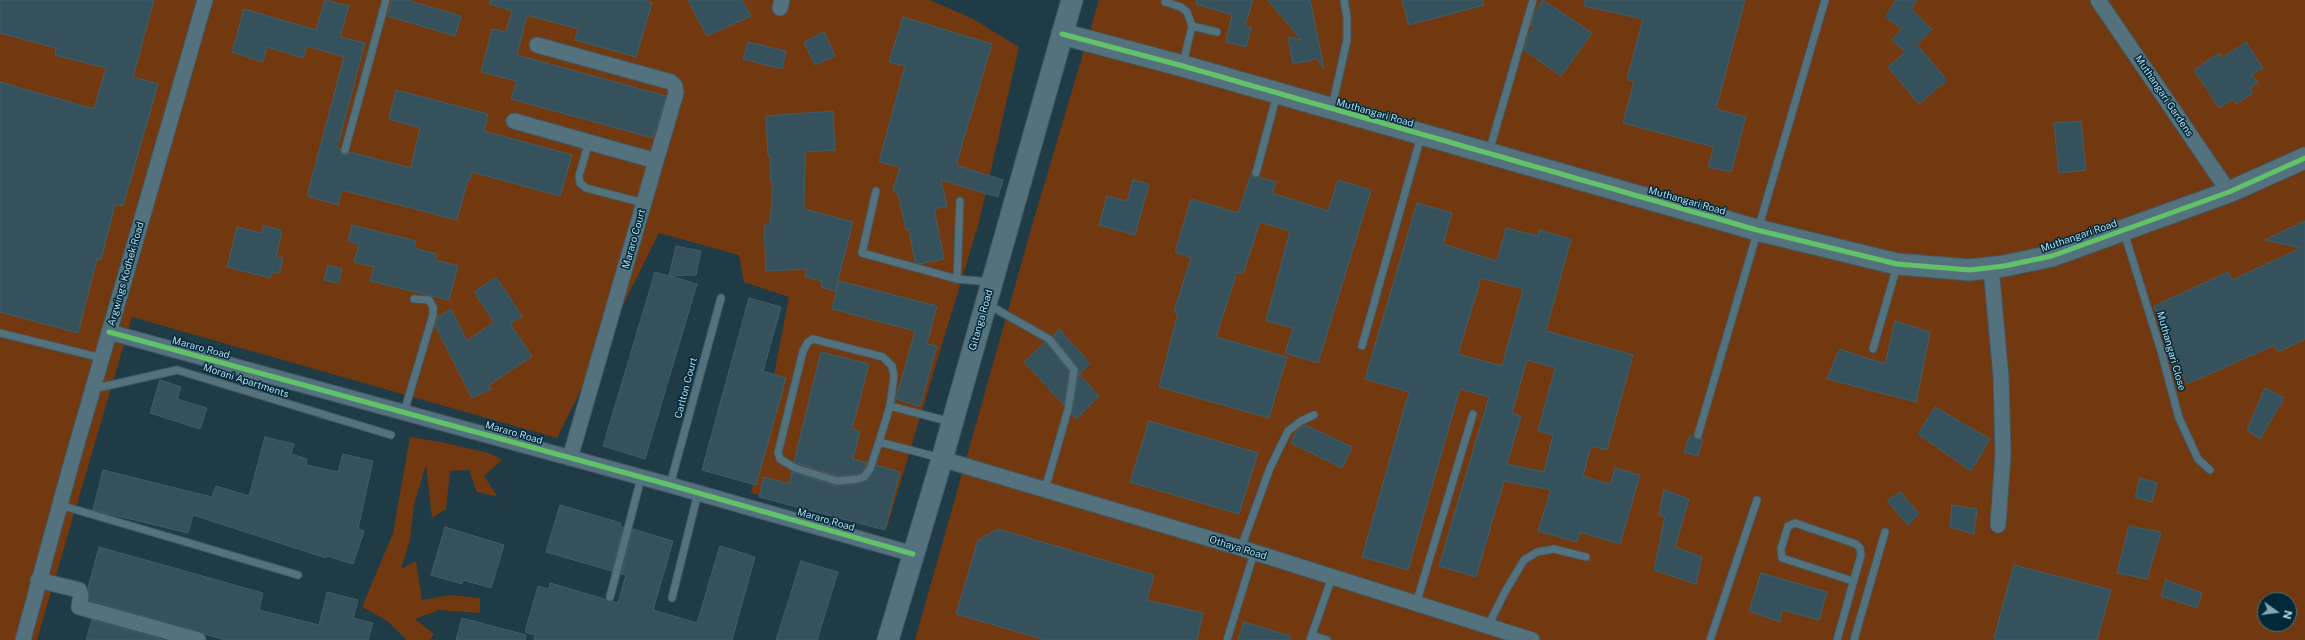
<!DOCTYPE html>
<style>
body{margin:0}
#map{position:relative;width:2305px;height:640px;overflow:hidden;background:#1f3b46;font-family:"Public Sans",sans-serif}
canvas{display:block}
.north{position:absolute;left:2257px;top:592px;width:40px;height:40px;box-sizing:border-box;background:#002836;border:1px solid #497182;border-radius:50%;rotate:104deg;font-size:11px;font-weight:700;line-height:16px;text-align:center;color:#b6dff3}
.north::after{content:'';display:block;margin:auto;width:14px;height:18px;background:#81a6b6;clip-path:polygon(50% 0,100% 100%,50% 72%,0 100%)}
</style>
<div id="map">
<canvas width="2305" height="640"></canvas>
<div class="north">N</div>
</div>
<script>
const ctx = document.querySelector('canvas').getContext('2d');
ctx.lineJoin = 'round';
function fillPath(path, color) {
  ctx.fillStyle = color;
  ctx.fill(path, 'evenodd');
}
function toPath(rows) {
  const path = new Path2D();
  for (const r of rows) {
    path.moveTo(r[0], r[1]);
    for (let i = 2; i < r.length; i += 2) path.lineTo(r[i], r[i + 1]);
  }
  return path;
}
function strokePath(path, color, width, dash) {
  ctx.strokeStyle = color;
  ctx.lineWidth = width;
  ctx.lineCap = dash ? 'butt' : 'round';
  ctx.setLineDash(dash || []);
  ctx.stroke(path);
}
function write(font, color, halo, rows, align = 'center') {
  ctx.font = font + ' "Public Sans",sans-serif';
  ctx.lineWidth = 3;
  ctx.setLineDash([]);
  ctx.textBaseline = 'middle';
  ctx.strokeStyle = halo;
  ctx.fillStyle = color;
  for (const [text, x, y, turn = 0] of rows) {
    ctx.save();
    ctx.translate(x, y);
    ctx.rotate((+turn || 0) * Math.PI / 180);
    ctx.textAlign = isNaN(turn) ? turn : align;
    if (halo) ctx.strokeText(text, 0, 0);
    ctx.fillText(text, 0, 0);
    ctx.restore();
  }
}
fillPath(toPath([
 [0,0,930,0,973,19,1019,47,979,222,887,527,751,493,789,297,744,282,739,255,659,233,557,438,132,317,37,640,0,640],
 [1099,0,2305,0,2305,640,915,640,1033,222],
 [2265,600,2289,600,2289,624,2265,624],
 [410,437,441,442,489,453,502,460,484,476,498,497,477,492,469,470,450,471,446,509,432,518,426,465,414,505,410,540,401,569,416,561,422,600,450,595,480,598,480,613,439,610,415,619,434,634,430,640,407,640,386,620,362,607,393,533]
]), '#723810');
const building = toPath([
 [0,0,154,0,133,77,158,84,123,206,115,204,101,260,97,259,78,333,0,312,0,82,94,109,106,68,55,55,56,48,0,33,0,0],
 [325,0,349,6,340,37,365,43,337,148,340,149,342,154,347,155,350,152,411,168,420,128,389,119,396,90,488,114,484,131,572,155,560,196,472,172,470,180,468,179,457,220,342,190,338,205,307,196,344,57,307,46,303,58,267,47,263,62,232,52,244,9,316,30,325,0],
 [392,0,407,0,461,16,455,36,388,16,392,0],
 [490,0,643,0,652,3,636,57,575,40,578,29,527,15,517,55,666,96,653,138,511,99,517,81,481,72,492,29,506,32,512,11,490,4,490,0],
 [688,0,742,0,751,16,707,36,688,0],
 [1197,0,1253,0,1245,26,1251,28,1246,47,1226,42,1232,15,1196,4,1197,0],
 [1268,0,1310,0,1324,69,1317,59,1293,64,1288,37,1301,40,1268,0],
 [1402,0,1483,0,1484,5,1409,25,1402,0],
 [1543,0,1592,33,1561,76,1524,50,1528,36,1534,27,1531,25,1535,12,1543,0],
 [1585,0,1745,0,1716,109,1746,117,1731,172,1708,167,1714,147,1623,123,1634,82,1627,79,1643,19,1584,6,1585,0],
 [1896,0,1917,0,1911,9,1932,29,1917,45,1947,80,1919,104,1888,67,1905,52,1892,40,1902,29,1885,17,1896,0],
 [903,17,992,44,956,165,1003,180,998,197,941,180,947,206,934,209,944,259,919,264,915,262,909,229,906,230,898,193,893,191,900,167,879,162,905,66,889,62,903,17],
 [824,32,835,56,815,65,804,42,824,32],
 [748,42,786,51,782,69,743,59,748,42],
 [2246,42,2263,68,2252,74,2258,83,2250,88,2253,93,2236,104,2233,99,2219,108,2194,70,2219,53,2222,58,2246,42],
 [833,111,835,150,805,152,804,209,853,222,835,291,821,287,822,281,805,277,807,269,766,271,764,225,770,225,773,182,771,182,770,155,768,156,766,116,833,111],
 [2081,121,2086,170,2059,173,2054,123,2081,121],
 [1251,174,1254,178,1259,177,1276,182,1272,193,1328,211,1338,180,1371,190,1318,363,1285,353,1293,328,1266,321,1290,231,1260,222,1243,274,1237,272,1216,337,1287,357,1269,418,1159,387,1178,313,1174,312,1191,258,1175,252,1191,199,1238,213,1251,174],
 [1133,180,1149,184,1135,235,1099,225,1107,196,1127,201,1133,180],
 [1417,203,1452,213,1443,244,1497,261,1506,228,1538,236,1539,230,1571,239,1546,331,1633,355,1607,450,1591,446,1583,476,1610,484,1615,468,1640,475,1620,544,1580,532,1577,542,1538,531,1551,490,1504,481,1476,577,1439,566,1489,397,1460,389,1408,570,1362,557,1409,392,1365,379,1417,203],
 [1481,278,1523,289,1502,366,1458,354,1481,278],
 [1527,360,1555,368,1538,431,1553,435,1544,472,1507,464,1521,416,1512,413,1527,360],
 [2305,221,2305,339,2278,352,2275,345,2187,384,2154,306,2228,272,2232,280,2301,248,2265,240,2305,221],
 [352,225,416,241,414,248,436,254,435,260,458,266,449,300,370,281,374,267,354,262,359,244,348,241,352,225],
 [264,226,282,230,276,257,283,258,279,274,272,272,270,278,227,267,237,227,261,233,264,226],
 [676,246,701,251,696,275,670,276,697,284,645,459,603,446,655,272,669,276,676,246],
 [328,265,342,269,338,283,324,280,328,265],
 [496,277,522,316,510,324,532,356,489,385,491,389,472,398,435,325,438,317,451,309,467,341,494,322,474,292,496,277],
 [839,281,937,306,927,344,937,346,920,406,896,399,915,331,832,309,839,281],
 [749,298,781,307,763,371,786,378,756,485,702,470,749,298],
 [1895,321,1930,332,1916,402,1827,379,1839,349,1885,364,1895,321],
 [1059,329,1090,363,1079,374,1099,396,1076,419,1072,414,1079,369,1053,336,1059,329],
 [1045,342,1069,371,1064,405,1024,362,1045,342],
 [821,352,869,364,852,429,860,431,853,459,867,463,861,473,857,474,838,476,794,462,821,352],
 [160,380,181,387,177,399,207,408,200,429,150,413,160,380],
 [2265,388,2284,398,2260,439,2247,430,2265,388],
 [1935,407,1990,439,1971,471,1918,434,1935,407],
 [1149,421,1258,453,1239,514,1130,482,1149,421],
 [1305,425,1352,447,1342,468,1291,443,1297,431,1305,425],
 [1690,435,1696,440,1703,439,1698,456,1684,452,1690,435],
 [265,437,294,444,291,454,307,459,306,465,338,472,343,454,373,461,358,529,364,531,353,564,327,556,326,558,193,515,188,533,93,510,103,470,212,497,216,486,249,496,265,437],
 [876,465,900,472,885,530,759,497,764,477,789,484,792,472,836,486,858,484,868,480,876,465],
 [2140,478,2157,483,2152,502,2135,497,2140,478],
 [1664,490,1689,499,1675,547,1702,557,1696,584,1654,570,1665,517,1659,515,1664,490],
 [1900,492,1919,513,1908,525,1887,501,1900,492],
 [560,505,621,523,620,526,623,527,612,571,546,552,560,505],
 [1952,505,1977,509,1974,534,1950,527,1952,505],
 [2129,526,2161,532,2147,579,2117,573,2129,526],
 [445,527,504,545,491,588,463,580,462,584,431,575,445,527],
 [633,529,673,541,653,610,697,623,720,546,755,557,732,640,534,640,535,635,525,632,538,586,549,589,550,583,618,603,626,575,621,574,633,529],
 [998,529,1154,575,1147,600,1203,613,1197,640,1046,640,956,614,978,540,998,529],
 [99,547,263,593,259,610,319,625,327,592,358,600,353,618,373,623,368,640,225,640,89,600,88,588,99,547],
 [801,561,838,572,817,640,776,640,801,561],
 [2014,565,2111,590,2097,640,2004,640,1994,638,2014,565],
 [1761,573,1827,592,1819,620,1782,610,1780,622,1749,611,1761,573],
 [2166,580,2202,593,2197,608,2161,596,2166,580],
 [462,618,526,635,525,640,456,640,462,618],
 [92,620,164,640,86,640,92,620],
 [1244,622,1290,636,1290,640,1238,640,1244,622]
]);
fillPath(building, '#34515c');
strokePath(building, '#3f5e6a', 1);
const lane = toPath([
 [1165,2,1181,7,1187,12,1192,26,1183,64],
 [1192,26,1217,32],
 [1332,107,1347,40,1347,17,1344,0],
 [589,142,579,176,580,183,586,188,644,203],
 [345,150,386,0],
 [1489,152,1533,0],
 [1256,173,1277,94],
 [876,191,862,253,957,279,990,282],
 [2124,232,2161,351,2179,418,2198,459,2210,470],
 [957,279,960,201],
 [987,304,1049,339,1074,370,1068,410,1045,489],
 [0,333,102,358],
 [813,339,883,357,892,366,894,376,890,406,879,442,870,469,864,477,858,479,837,481,795,468,780,459,778,453,803,351,808,342,813,339],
 [1362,346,1421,136],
 [1873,349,1897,266],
 [93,389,177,370,391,435],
 [890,406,951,422],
 [404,412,433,315,433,307,429,300,414,299],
 [1698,435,1825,0],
 [879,442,941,458],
 [670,485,721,298],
 [60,505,298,575],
 [1241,548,1270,468,1288,431,1301,421,1314,415],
 [610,597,641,478],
 [672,598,698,493],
 [1416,604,1473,414],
 [1488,626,1506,590,1524,560,1537,552,1554,549,1586,557],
 [1312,635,1327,640],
 [1227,640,1254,553],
 [1310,640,1332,577],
 [1710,640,1757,500],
 [1837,640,1861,555,1860,548,1856,544,1795,523,1788,526,1781,549,1782,558,1853,581],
 [1854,640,1885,532]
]);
const street = toPath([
 [2098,0,2229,192],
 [780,8,782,0],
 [537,45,671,82,675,86,676,93,656,161],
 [514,121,656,161,570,458],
 [1991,268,2001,377,2003,454,1998,525],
 [109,332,670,485,913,554],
 [942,459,1241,548,1532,640],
 [38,580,79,590,81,595,79,607,198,640],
 [23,640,70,468,205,0]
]);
const secondary = toPath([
 [1062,34,1183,66,1757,230,1897,264,1970,270,2004,266,2052,256,2229,192,2305,158],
 [888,640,942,459,1072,0]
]);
strokePath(lane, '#405862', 9);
strokePath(street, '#405862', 17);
strokePath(secondary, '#405862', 23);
strokePath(lane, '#54727e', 7);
strokePath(street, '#54727e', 15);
strokePath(secondary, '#54727e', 21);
strokePath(toPath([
 [1062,34,1183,66,1757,230,1897,264,1970,270,2004,266,2052,256,2229,192,2305,158],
 [109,332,670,485,913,554]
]), '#61c268', 5);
write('10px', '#b6dff3', '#002836', [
 ["Muthangari Gardens",2164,96,56],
 ["Muthangari Road",1375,113,16],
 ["Muthangari Road",1687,201,16],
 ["Muthangari Road",2079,236,-19],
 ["Mararo Court",634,239,-74],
 ["Argwings Kodhek Road",126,274,-74],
 ["Gitanga Road",981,320,-74],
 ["Mararo Road",201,348,15],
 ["Muthangari Close",2171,351,74],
 ["Morani Apartments",246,381,18],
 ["Carlton Court",686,388,-75],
 ["Mararo Road",514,433,16],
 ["Mararo Road",826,520,16],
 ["Othaya Road",1238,548,17]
]);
</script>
